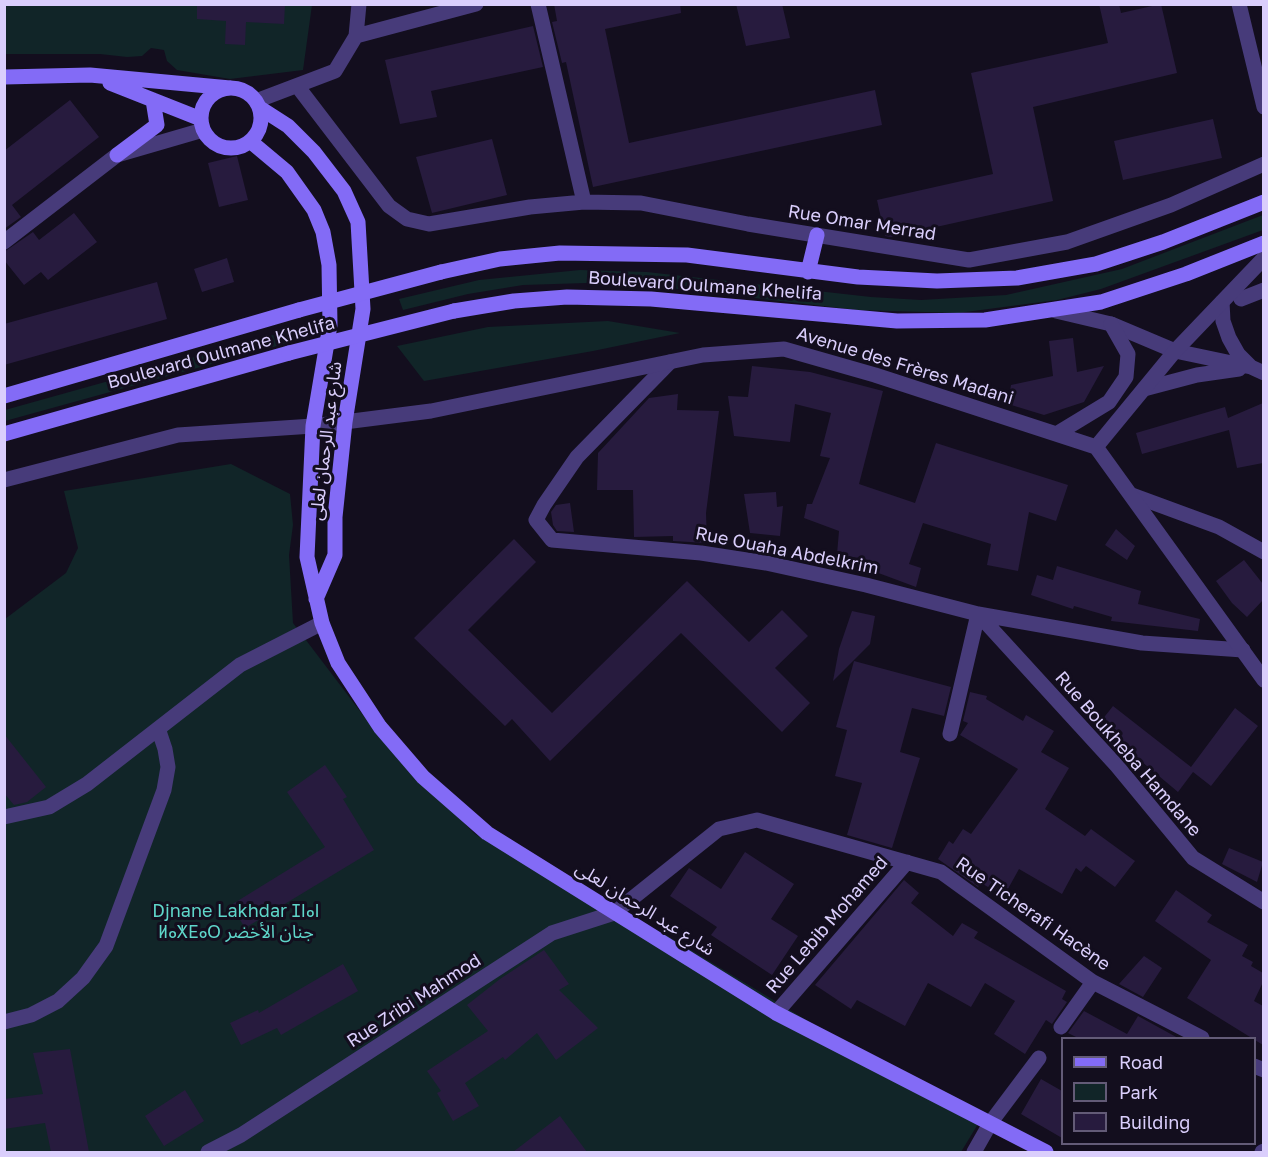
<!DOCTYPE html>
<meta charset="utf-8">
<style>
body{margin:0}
#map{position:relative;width:1268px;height:1157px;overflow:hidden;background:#130e1e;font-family:"Golos Text",sans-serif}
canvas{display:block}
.frame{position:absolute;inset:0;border:6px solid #dacefc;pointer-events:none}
.legend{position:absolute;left:1061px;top:1037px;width:195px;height:108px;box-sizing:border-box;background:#130e1e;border:2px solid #635b77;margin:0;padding:8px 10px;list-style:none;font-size:18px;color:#dacefc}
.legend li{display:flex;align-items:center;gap:12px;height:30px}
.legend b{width:30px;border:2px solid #635b77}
</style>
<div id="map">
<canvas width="1268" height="1157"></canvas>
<div class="frame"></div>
<ul class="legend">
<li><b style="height:8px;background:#836bf6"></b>Road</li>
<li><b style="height:16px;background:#112528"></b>Park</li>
<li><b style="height:16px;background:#271b3e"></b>Building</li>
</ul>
</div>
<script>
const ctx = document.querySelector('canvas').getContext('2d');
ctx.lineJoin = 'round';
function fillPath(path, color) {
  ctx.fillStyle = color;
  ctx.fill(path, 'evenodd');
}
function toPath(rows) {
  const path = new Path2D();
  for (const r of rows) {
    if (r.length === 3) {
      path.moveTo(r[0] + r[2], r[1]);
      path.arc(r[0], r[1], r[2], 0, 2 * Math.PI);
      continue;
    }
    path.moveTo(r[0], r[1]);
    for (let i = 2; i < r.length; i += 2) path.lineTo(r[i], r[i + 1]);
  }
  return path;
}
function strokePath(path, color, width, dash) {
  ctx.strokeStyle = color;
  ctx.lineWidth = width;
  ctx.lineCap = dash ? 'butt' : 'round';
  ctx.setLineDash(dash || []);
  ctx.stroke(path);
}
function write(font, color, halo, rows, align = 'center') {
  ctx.font = font + ' "Golos Text","Noto Sans Arabic","Noto Sans Tifinagh",sans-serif';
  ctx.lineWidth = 6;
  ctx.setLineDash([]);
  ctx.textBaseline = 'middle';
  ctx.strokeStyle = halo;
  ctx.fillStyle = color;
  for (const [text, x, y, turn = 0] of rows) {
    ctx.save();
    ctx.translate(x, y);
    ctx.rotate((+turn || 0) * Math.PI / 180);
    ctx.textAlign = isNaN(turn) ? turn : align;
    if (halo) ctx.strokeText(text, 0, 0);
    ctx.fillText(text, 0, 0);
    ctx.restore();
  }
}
fillPath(toPath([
 [5,5,312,5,303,70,230,79,177,70,167,61,164,50,151,48,142,56,127,57,100,54,5,54],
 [1263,215,1263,230,1101,289,1057,300,958,313,857,310,618,282,523,285,468,294,403,310,399,299,479,280,580,270,647,272,871,297,921,300,1006,295,1122,269],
 [608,321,680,333,593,351,424,381,397,346,488,327],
 [291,330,295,341,5,421,5,410],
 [231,464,290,494,293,525,289,555,293,623,385,744,475,834,561,883,666,935,978,1124,961,1152,5,1152,5,619,66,573,78,548,64,491]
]), '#112528');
fillPath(toPath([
 [197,4,285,4,284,24,246,22,245,45,225,44,226,21,197,19],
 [554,4,680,4,681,13,605,29,629,143,875,90,882,125,593,187,566,62,562,63,552,22,557,21],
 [736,4,782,4,790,38,746,46],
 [1099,4,1119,4,1121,13,1161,4,1177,73,1033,107,1053,201,891,237,885,236,877,200,993,174,971,73,1108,43],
 [533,26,543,67,431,91,437,117,400,124,385,60],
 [70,100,99,137,12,205,21,217,4,229,4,151],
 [1213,119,1222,158,1123,180,1114,141],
 [492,139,507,195,432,213,416,157],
 [237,156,248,200,219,207,208,163],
 [74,213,97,242,48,280,41,272,24,285,4,260,4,252,33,232,39,240],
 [227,258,234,282,202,292,194,269],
 [157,282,167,319,4,365,4,324],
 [1073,338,1077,372,1104,366,1084,402,1044,415,1008,404,1011,385,1053,376,1049,341],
 [752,366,810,372,883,391,859,484,915,503,936,443,1068,485,1056,521,1029,512,1018,571,987,565,991,544,923,523,909,564,921,568,916,587,865,568,836,566,839,531,804,518,807,504,812,504,830,458,820,456,831,413,795,404,790,442,734,436,728,396,748,397],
 [678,394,677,410,719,411,706,513,707,543,673,541,673,536,634,537,633,490,597,490,598,453,649,398],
 [1263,403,1263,463,1237,468,1229,430,1142,454,1136,433,1225,407,1228,418],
 [776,492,777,507,783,506,780,536,750,533,744,494],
 [570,503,574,532,557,531,553,525,551,512,556,505],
 [1116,529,1135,546,1127,560,1105,545],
 [514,539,536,562,468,630,552,713,687,581,749,642,782,610,808,636,775,668,810,703,782,732,681,633,550,761,512,719,505,726,414,638],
 [1244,560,1263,584,1263,600,1247,617,1232,603,1216,581],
 [1057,566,1141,591,1138,604,1200,619,1198,631,1111,621,1112,617,1074,606,1073,609,1031,595,1037,575,1053,580],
 [852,611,875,616,870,644,833,681,839,649],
 [854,661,951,687,944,716,912,708,900,752,920,758,892,848,847,835,862,783,835,776,847,730,836,727],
 [970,692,987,696,986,699,1023,721,1026,715,1054,731,1041,752,1069,768,1045,809,1085,836,1091,829,1135,861,1115,887,1086,866,1081,872,1076,868,1062,894,1019,869,1004,896,981,883,978,887,938,859,949,841,953,844,963,829,971,834,1018,769,960,735,968,723,963,721],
 [1113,706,1191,767,1235,708,1258,726,1211,786,1193,772,1178,792,1098,725],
 [4,734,46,787,27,802,14,805,4,793],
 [325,765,347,797,343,799,374,850,245,928,231,905,325,847,287,792],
 [1229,848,1263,862,1257,882,1222,864],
 [745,852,794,884,771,919,798,936,772,975,711,935,717,927,670,896,689,868,721,889],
 [904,880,919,893,911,903,953,936,962,923,978,932,974,938,1066,991,1062,999,1067,1002,1052,1024,1046,1020,1025,1054,994,1034,1015,1001,985,983,971,1007,928,983,905,1026,857,1000,851,1009,815,985],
 [1176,890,1212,915,1207,922,1248,945,1242,956,1253,962,1251,966,1263,973,1263,982,1254,1001,1263,1006,1263,1045,1187,998,1211,960,1155,921],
 [544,950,569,984,559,990,598,1028,556,1060,537,1033,505,1060,503,1057,465,1083,479,1106,453,1121,437,1093,441,1091,427,1071,488,1031,467,1005,500,979],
 [1144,956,1162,968,1143,997,1119,984],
 [343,964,358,991,281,1035,277,1028,241,1045,230,1023,258,1010,259,1013],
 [1084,1011,1127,1034,1138,1016,1178,1038,1078,1038,1068,1033],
 [70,1049,89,1152,51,1152,45,1123,4,1129,4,1099,43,1094,33,1053],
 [1041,1079,1062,1091,1062,1138,1021,1114],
 [185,1090,204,1121,164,1146,145,1116],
 [560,1116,587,1152,513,1152]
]), '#271b3e');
strokePath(toPath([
 [538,4,584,202],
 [1239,4,1264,107],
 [356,36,476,4],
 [298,87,389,206,407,219,429,224,530,207,584,202,641,203,748,224,969,260,1067,242,1171,205,1264,164],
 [256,101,335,71,356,36,359,4],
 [1241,299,1264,290],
 [1222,302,1223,321,1229,338,1238,354,1251,367],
 [1056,311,1111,324,1175,351,1251,367,1264,373],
 [670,362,577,457,544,505,536,520,552,540,701,553,766,563,866,585,978,614,1142,643,1243,650],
 [1144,389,1197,375,1239,369],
 [1132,495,1219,527,1264,552],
 [978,614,1117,766,1193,858,1264,902],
 [950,734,978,614],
 [4,817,49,807,87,784,240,665,322,623],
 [776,1013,907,862],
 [4,1022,31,1015,58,1001,83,978,106,946,164,790,168,767,165,749,159,731],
 [1061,1027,1093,982],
 [1254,1066,1264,1070],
 [991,1122,1039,1058],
 [208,1152,241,1135,552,933,614,913,719,829,757,820,941,872,1093,982,1202,1038],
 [1262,1152,1264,1151]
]), '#473b7a', 15);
strokePath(toPath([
 [4,242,117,155,203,130],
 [1058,433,1109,402,1126,377,1128,354,1111,324],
 [1096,447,1175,351,1264,258],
 [4,480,178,435,313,426,431,411,703,355,784,349,875,375,1096,447,1264,680],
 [974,1152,991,1122]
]), '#473b7a', 15);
strokePath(toPath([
 [4,77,90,75,230,88],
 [110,83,201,119],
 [231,118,30],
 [260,108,288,126,314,152,344,191,358,222,363,309,345,422,335,517,335,555,316,599],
 [250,141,287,172,314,210,323,232,329,265,330,325,313,426,307,557,322,623,338,663,380,727,423,777,487,833,776,1013,1046,1152],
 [117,155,157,125,153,100],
 [441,272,500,259,560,253,687,255,858,277,937,281,1017,278,1096,264,1163,242,1264,202],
 [808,272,817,235],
 [454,311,514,301,567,297,651,299,897,321,985,320,1101,302,1186,274,1264,243],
 [4,396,299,310],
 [4,434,289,353]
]), '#836bf6', 15);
strokePath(toPath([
 [299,310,441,272],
 [289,353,454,311]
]), '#836bf6', 15);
write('18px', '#dacefc', '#130e1e', [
 ["Rue Omar Merrad",862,223,9],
 ["Boulevard Oulmane Khelifa",705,286,4],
 ["Boulevard Oulmane Khelifa",221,353,-15],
 ["Avenue des Frères Madani",905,366,17],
 ["شارع عبد الرحمان لعلى",326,441,-83],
 ["Rue Ouaha Abdelkrim",787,551,11],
 ["Rue Boukheba Hamdane",1128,754,49],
 ["شارع عبد الرحمان لعلى",645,909,32],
 ["Rue Ticherafi Hacène",1033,914,35],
 ["Rue Lebib Mohamed",827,925,-49],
 ["Rue Zribi Mahmod",414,1001,-33]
]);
write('18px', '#5fd6ca', '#130e1e', [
 ["Djnane Lakhdar ⵊⵏⴰⵏ",236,911],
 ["ⵍⴰⵅⴹⴰⵔ جنان الأخضر",236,932]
]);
</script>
